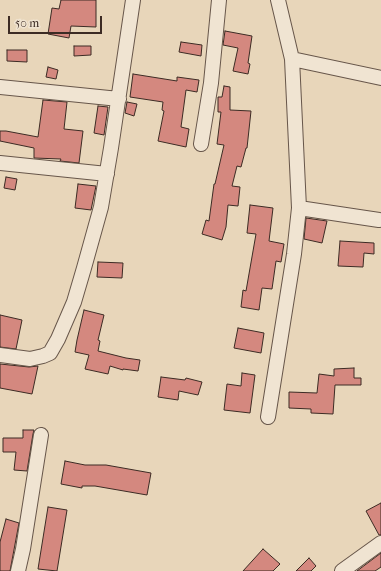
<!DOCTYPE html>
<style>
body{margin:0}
#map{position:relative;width:381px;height:571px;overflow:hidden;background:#e8d6ba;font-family:"IM FELL French Canon",serif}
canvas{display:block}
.scale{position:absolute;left:8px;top:16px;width:94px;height:18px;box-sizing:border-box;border:2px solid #3c2b24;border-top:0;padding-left:5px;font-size:12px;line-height:14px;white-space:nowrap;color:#3c2b24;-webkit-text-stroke:3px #f0e4d2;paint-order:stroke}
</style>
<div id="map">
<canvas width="381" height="571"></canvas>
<div class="scale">50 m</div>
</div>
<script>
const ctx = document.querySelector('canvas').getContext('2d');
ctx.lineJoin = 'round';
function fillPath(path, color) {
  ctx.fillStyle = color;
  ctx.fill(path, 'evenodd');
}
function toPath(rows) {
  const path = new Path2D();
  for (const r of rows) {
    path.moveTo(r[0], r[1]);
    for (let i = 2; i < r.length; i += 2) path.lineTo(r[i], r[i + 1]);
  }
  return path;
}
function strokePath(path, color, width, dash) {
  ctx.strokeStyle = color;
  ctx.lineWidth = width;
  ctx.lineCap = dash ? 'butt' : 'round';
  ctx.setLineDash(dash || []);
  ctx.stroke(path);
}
const building = toPath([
 [61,0,96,0,96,27,71,26,69,38,48,34,52,8,59,9,61,0],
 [225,31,252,36,248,63,250,64,248,74,233,71,238,48,223,45,225,31],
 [181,42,202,45,201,56,179,52,181,42],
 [74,46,91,46,91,55,74,56,74,46],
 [7,50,27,50,27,62,7,61,7,50],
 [48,67,58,70,56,79,46,77,48,67],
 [133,74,177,81,177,77,199,80,197,92,186,90,181,127,189,129,186,147,158,141,164,111,162,110,163,102,130,97,133,74],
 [224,86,230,87,230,110,251,111,247,148,246,148,241,167,237,166,232,186,240,187,238,206,228,205,226,227,222,240,202,234,206,220,209,221,214,184,215,184,224,145,217,144,221,112,218,112,218,97,222,97,224,86],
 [43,100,67,102,64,129,83,131,79,163,60,161,61,159,34,158,34,148,0,141,0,131,6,131,38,137,43,100],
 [127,102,137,104,134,116,125,113,127,102],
 [98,106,108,107,104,135,94,133,98,106],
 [6,177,17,179,15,190,4,188,6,177],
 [78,184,96,186,91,210,75,208,78,184],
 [250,205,273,208,269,241,284,244,281,262,276,261,272,289,262,288,259,310,241,307,243,290,246,291,256,234,247,233,250,205],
 [306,218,327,221,322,243,304,239,306,218],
 [340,241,374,243,374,254,364,253,363,267,338,266,340,241],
 [98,262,123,263,122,278,97,277,98,262],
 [84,310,104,315,98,340,100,341,98,351,126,358,140,360,138,371,123,369,123,370,110,366,108,374,85,369,89,355,75,352,77,340,84,310],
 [0,315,22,320,16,349,0,347,0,315],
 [238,328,264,333,261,353,234,348,238,328],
 [0,364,29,367,38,366,32,394,0,388,0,364],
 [354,368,354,378,361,378,361,385,335,385,333,414,311,413,311,409,289,408,289,392,317,393,319,374,334,376,334,369,354,368],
 [242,373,255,375,250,413,224,410,227,384,241,386,242,373],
 [161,377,185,380,186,378,202,382,198,395,179,391,178,400,158,397,161,377],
 [23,430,34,430,33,434,27,471,14,470,16,452,3,452,3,438,23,438,23,430],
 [65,461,85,465,106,465,151,473,147,495,95,486,82,486,82,488,61,484,65,461],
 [381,503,381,535,379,535,366,511,381,503],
 [48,507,67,510,57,571,38,569,48,507],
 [6,519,19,523,10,571,0,571,0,542,6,519],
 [263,549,280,564,273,571,243,571,263,549],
 [381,553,381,567,375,571,357,571,381,553],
 [309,558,316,566,311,571,296,571,309,558]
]);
fillPath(building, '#d4887f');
strokePath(building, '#3c2b24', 1);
const minor = toPath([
 [292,59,381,78],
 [0,87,119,99],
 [201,144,211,83,219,0],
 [0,163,107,174],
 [299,208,379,220],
 [0,355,30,359,43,356,50,353,58,339,74,302,84,268,101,207,111,148,133,0],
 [268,417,294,254,299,208,292,59,278,0],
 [18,571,23,549,41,435],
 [342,571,381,543]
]);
strokePath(minor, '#67564a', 16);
strokePath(minor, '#f0e4d2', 14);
</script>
